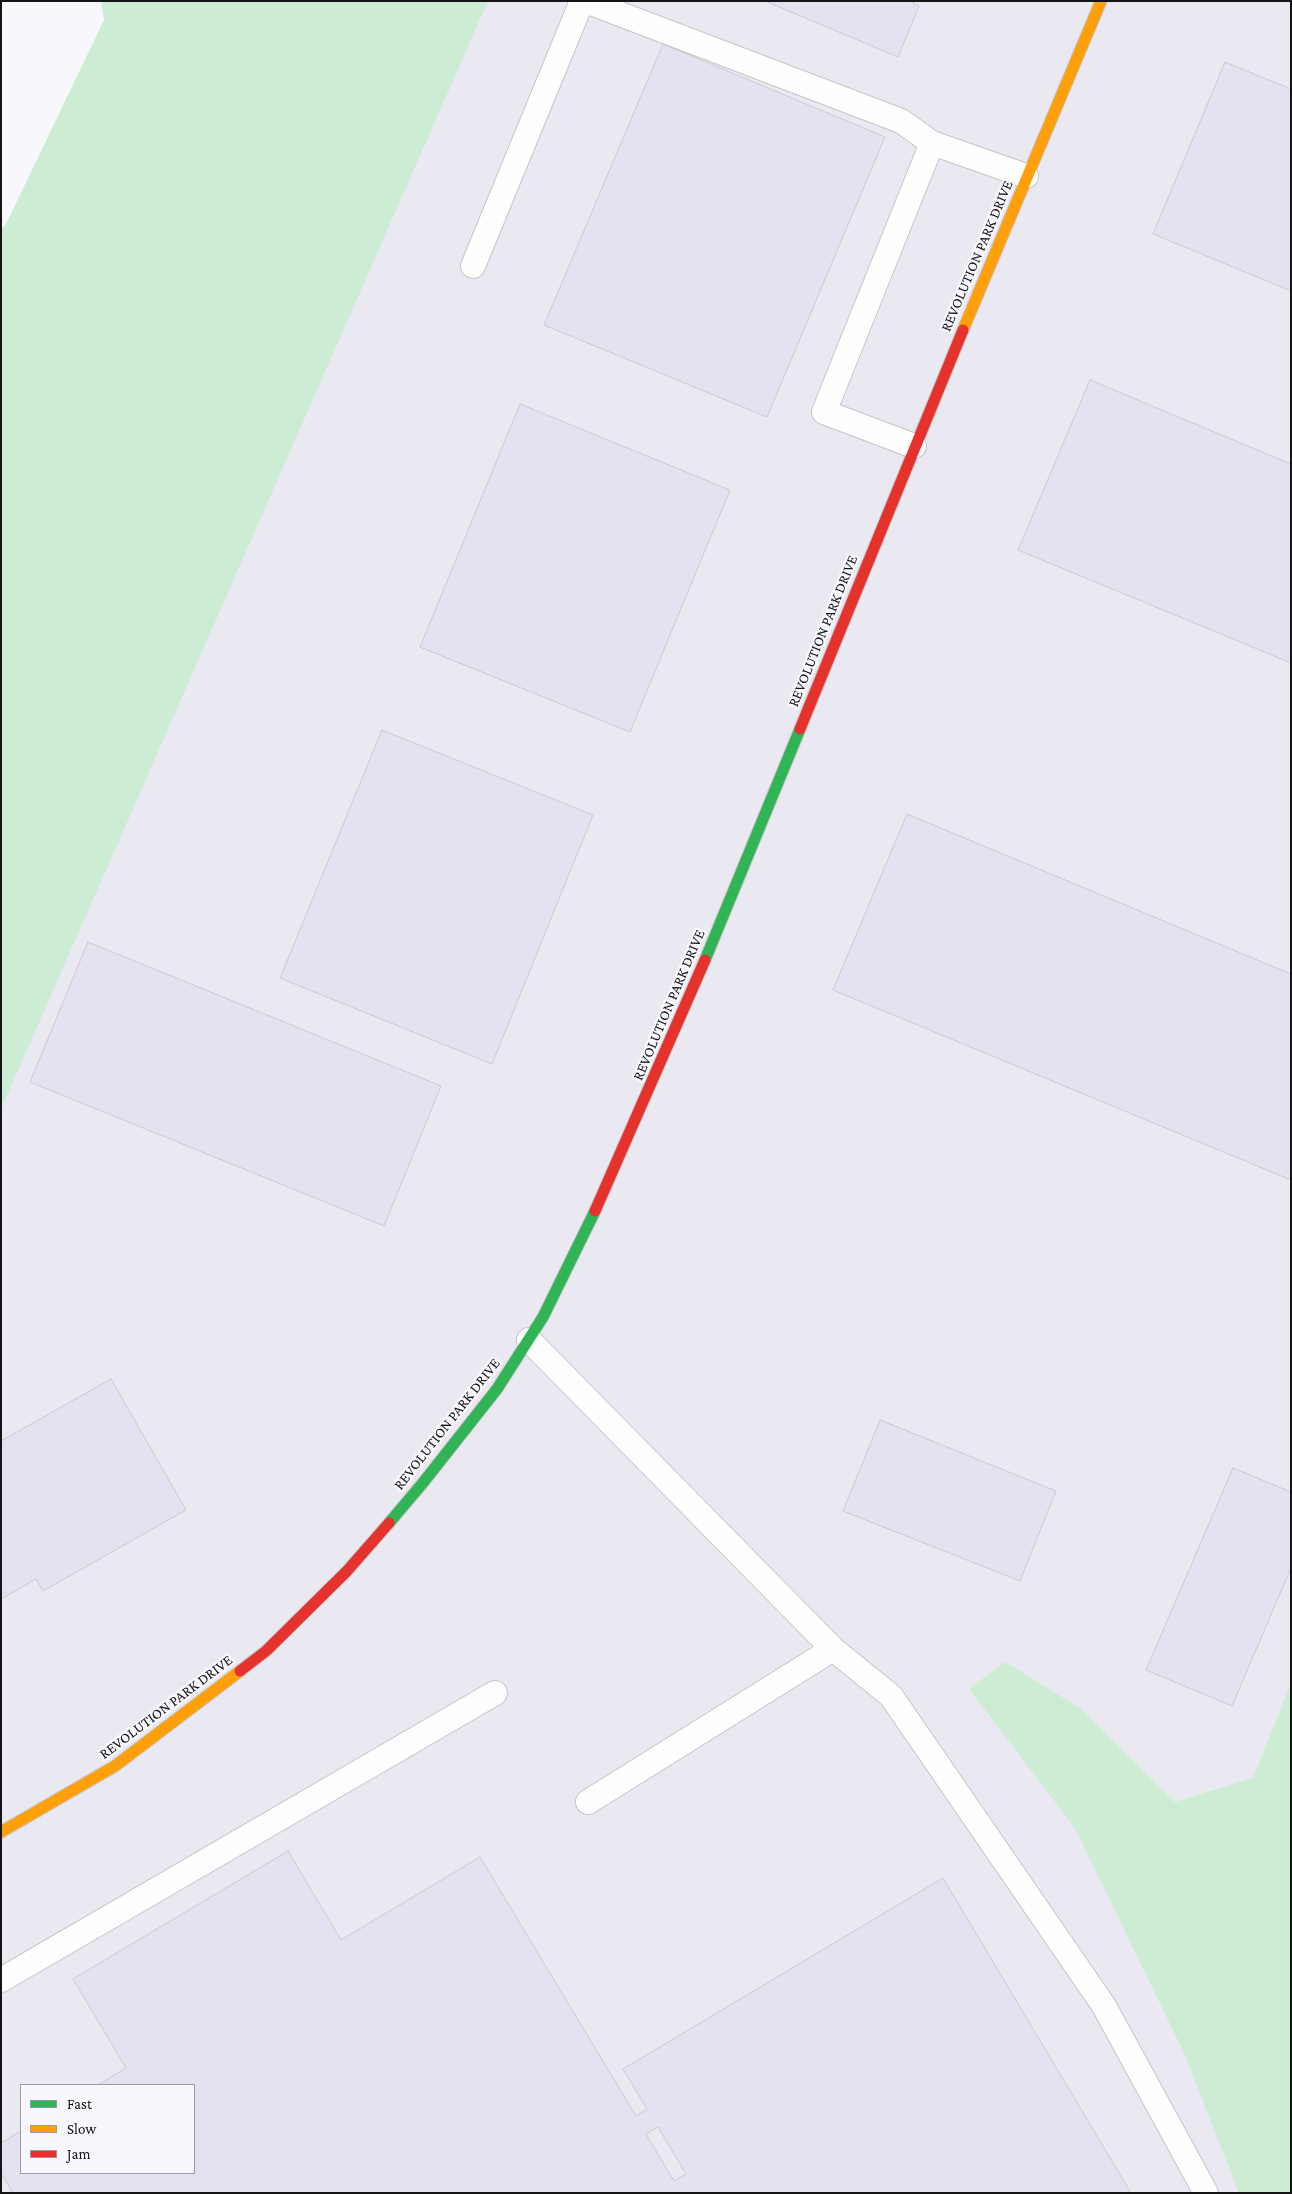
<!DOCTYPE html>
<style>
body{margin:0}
#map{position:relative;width:1292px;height:2194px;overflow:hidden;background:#f8f8fc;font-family:"Crimson Pro",serif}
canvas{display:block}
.frame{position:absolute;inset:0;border:2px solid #141315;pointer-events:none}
.legend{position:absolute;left:20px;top:2084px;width:175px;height:90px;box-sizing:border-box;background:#f7f7fd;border:1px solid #9c9ca0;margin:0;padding:6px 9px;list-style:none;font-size:15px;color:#141315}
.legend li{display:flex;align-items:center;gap:10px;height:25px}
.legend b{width:25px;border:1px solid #9c9ca0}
</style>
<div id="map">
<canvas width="1292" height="2194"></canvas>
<div class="frame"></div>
<ul class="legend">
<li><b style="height:6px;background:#30b455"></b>Fast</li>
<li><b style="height:6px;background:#ff9f0a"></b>Slow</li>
<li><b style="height:6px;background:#e5322d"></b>Jam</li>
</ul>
</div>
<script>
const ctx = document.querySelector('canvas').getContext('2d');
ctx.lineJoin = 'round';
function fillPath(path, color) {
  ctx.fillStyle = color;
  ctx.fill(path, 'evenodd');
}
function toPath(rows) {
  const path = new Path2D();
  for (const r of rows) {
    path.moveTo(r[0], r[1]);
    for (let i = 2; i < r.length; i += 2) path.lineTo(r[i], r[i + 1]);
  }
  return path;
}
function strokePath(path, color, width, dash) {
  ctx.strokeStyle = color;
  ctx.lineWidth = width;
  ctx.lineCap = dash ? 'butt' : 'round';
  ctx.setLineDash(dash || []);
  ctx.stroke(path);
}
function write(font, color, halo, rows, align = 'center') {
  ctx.font = font + ' "Crimson Pro",serif';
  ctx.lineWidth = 5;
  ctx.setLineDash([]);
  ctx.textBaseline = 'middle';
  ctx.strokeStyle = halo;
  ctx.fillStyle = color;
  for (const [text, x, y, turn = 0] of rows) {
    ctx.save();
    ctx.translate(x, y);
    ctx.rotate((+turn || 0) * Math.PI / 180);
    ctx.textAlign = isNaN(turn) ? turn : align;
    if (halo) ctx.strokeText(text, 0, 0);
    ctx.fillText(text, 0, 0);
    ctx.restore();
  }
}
fillPath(toPath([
 [460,1,1291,1,1291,2193,1,2193,1,981],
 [21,2085,194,2085,194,2173,21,2173]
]), '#eae9f2');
fillPath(toPath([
 [101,1,488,1,1,1109,1,230,6,224,104,20],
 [1005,1662,1080,1708,1175,1802,1253,1778,1291,1683,1291,2193,1239,2193,1184,2053,1075,1828,969,1689]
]), '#cdecd4');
const building = toPath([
 [765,1,914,1,913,3,919,6,898,57,765,1],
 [663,44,885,137,767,417,544,325,663,44],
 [1225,62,1291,89,1291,291,1153,234,1225,62],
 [1090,380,1291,464,1291,663,1018,550,1090,380],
 [520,404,730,490,630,732,420,647,520,404],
 [382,730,593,815,492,1064,280,978,382,730],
 [907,814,1291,974,1291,1180,833,990,907,814],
 [88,942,441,1086,384,1226,30,1082,88,942],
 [111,1379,186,1510,43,1591,36,1579,1,1599,1,1441,111,1379],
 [880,1420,1056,1491,1020,1581,843,1511,880,1420],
 [1233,1468,1291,1492,1291,1568,1232,1706,1146,1670,1233,1468],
 [288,1851,341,1940,480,1857,636,2116,647,2109,623,2069,943,1878,1131,2193,13,2193,1,2173,1,2143,21,2131,21,2173,194,2173,194,2085,98,2085,126,2068,73,1979,288,1851],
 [658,2127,686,2174,674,2181,646,2134,658,2127]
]);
fillPath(building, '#e6e1f0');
strokePath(building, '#cbcbce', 1);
const lane = toPath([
 [586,1,901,121,932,143],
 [473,266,582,1],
 [914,446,824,412,932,143,1026,176],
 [529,1340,833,1649,588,1802],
 [833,1649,891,1696,1104,2006,1206,2193],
 [1,1980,495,1693]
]);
const fast = toPath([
 [705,960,800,729],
 [389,1523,422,1484,497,1389,543,1317,595,1211]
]);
const slow = toPath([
 [963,330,1101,1],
 [1,1832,115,1766,240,1671]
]);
const jam = toPath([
 [800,729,963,330],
 [595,1211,705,960],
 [240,1671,266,1651,347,1571,389,1523]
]);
strokePath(lane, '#c5c5c7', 26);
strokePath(fast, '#c5c5c7', 13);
strokePath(slow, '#c5c5c7', 13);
strokePath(jam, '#c5c5c7', 13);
strokePath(lane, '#fefeff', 24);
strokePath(fast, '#30b455', 11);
strokePath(slow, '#ff9f0a', 11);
strokePath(jam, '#e5322d', 11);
write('15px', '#141315', '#f7f7fd', [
 ["REVOLUTION PARK DRIVE",977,256,-67],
 ["REVOLUTION PARK DRIVE",823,631,-68],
 ["REVOLUTION PARK DRIVE",669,1005,-67],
 ["REVOLUTION PARK DRIVE",447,1424,-52],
 ["REVOLUTION PARK DRIVE",166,1707,-37]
]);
</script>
